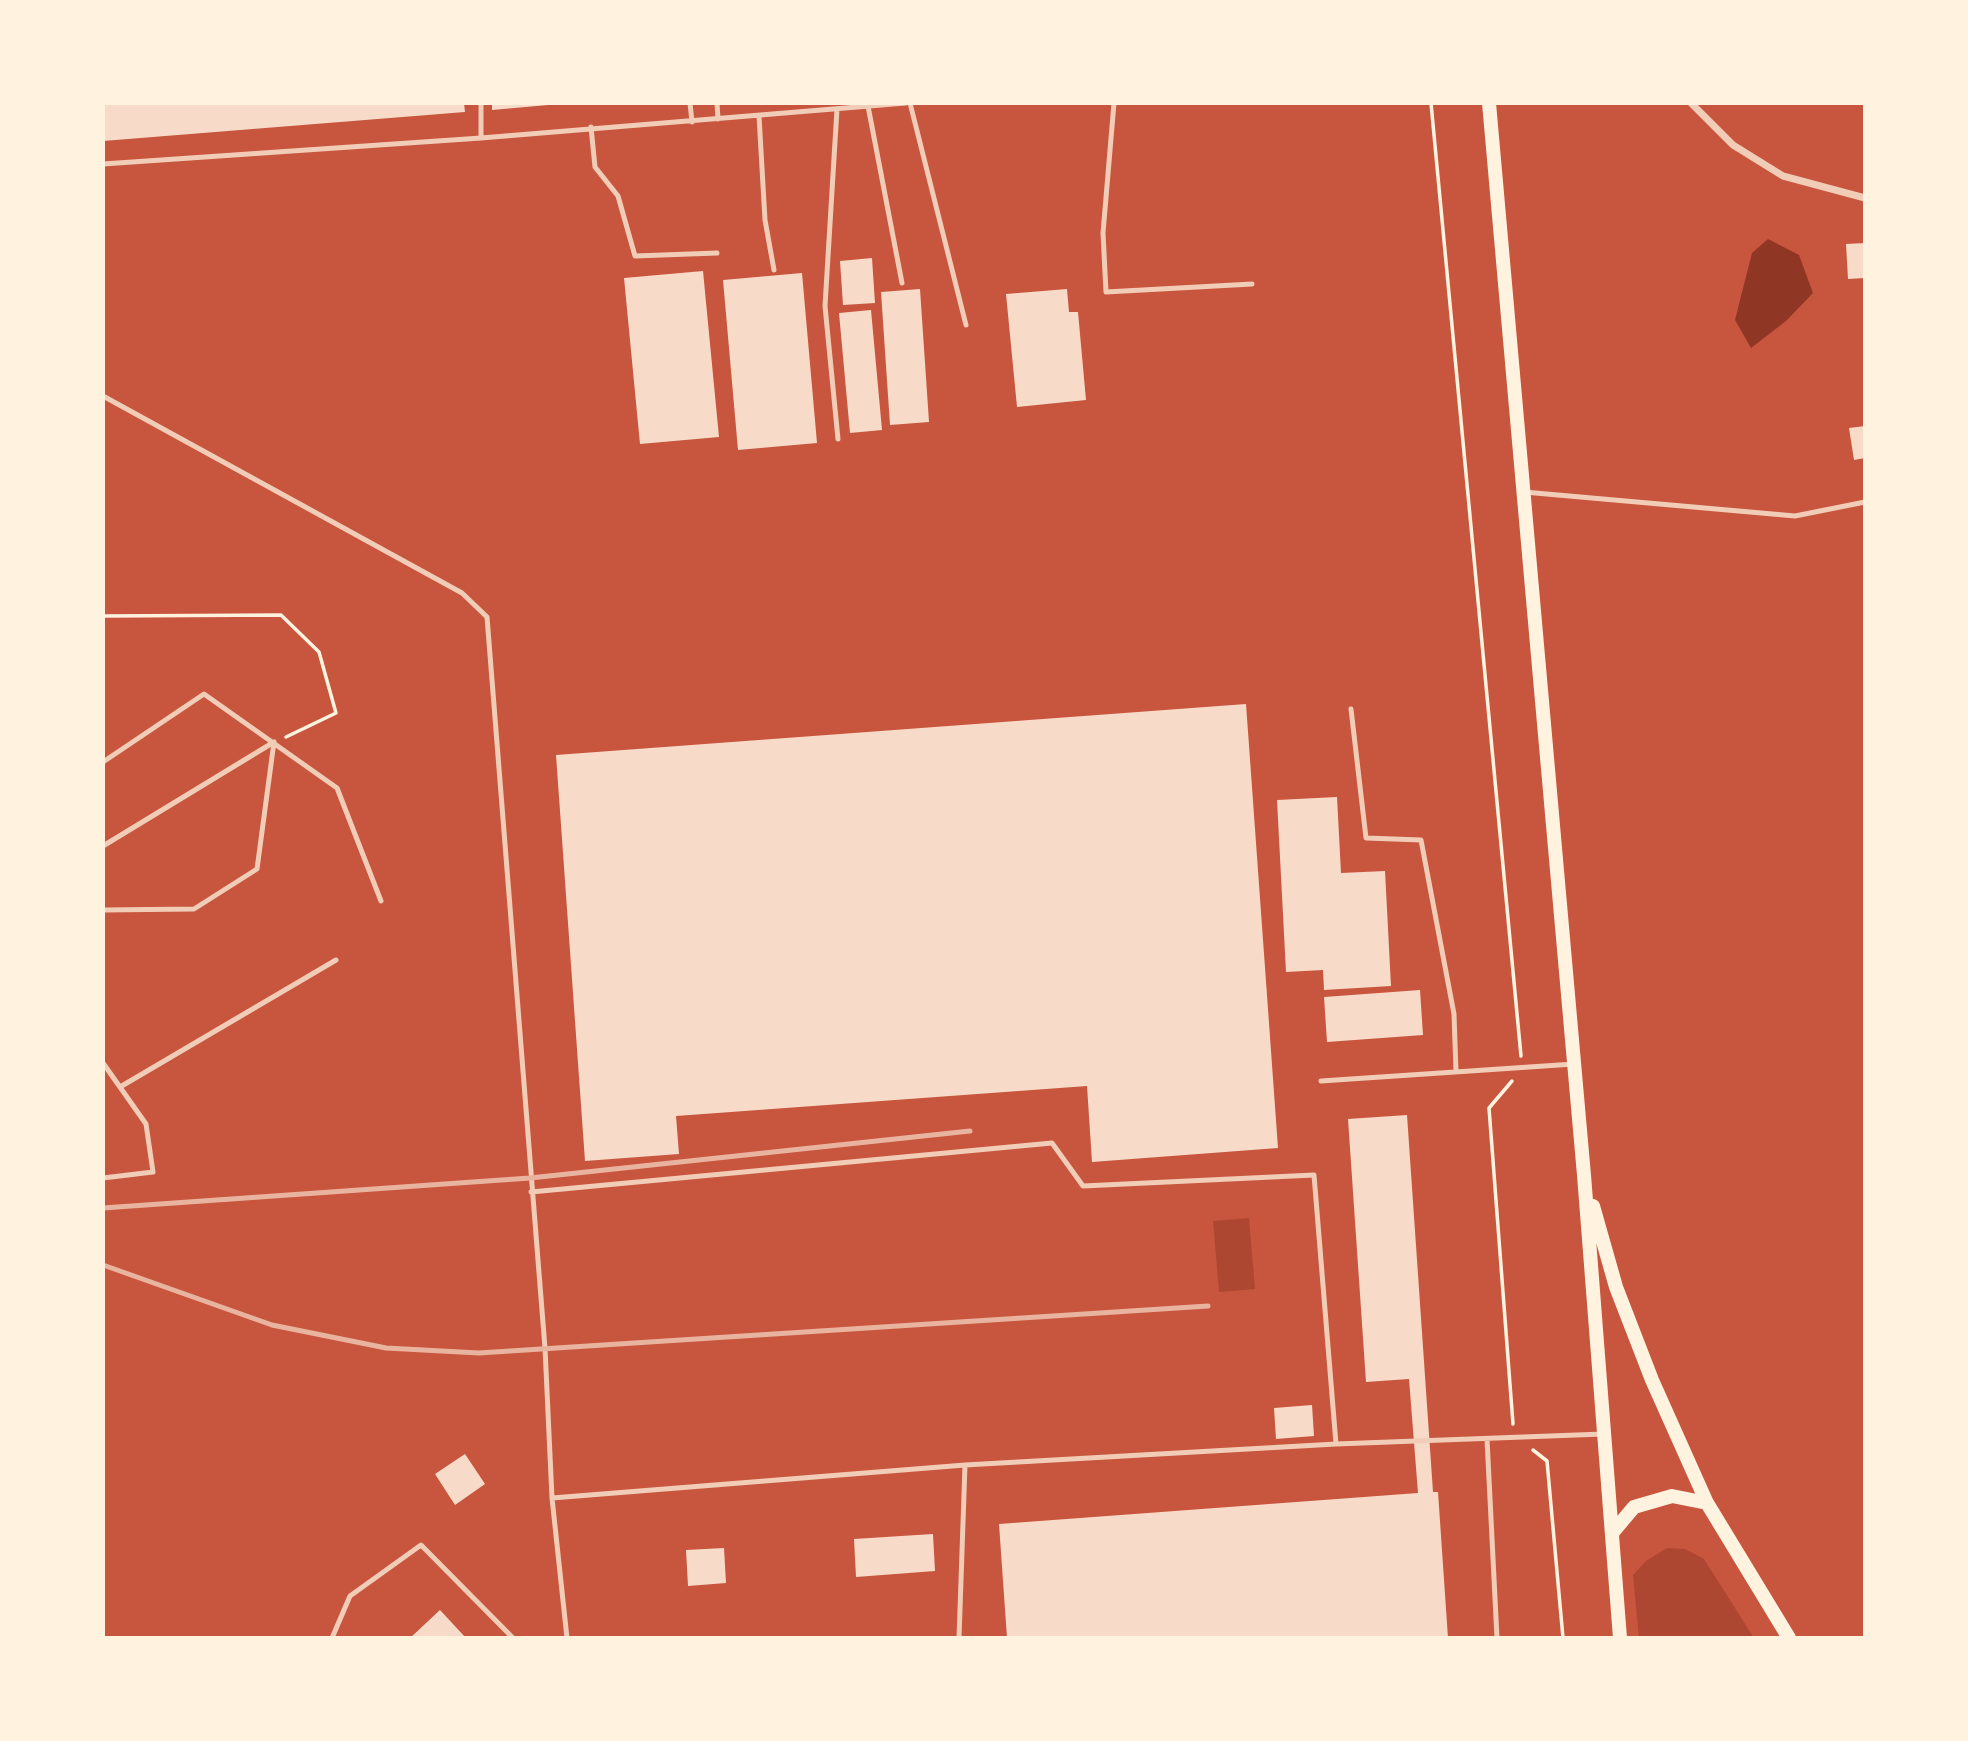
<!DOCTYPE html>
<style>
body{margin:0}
#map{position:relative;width:1968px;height:1741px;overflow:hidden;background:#c8553d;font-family:"Work Sans",sans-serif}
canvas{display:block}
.frame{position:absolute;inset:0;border:105px solid #fff3e0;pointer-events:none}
</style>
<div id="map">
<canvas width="1968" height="1741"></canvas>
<div class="frame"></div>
</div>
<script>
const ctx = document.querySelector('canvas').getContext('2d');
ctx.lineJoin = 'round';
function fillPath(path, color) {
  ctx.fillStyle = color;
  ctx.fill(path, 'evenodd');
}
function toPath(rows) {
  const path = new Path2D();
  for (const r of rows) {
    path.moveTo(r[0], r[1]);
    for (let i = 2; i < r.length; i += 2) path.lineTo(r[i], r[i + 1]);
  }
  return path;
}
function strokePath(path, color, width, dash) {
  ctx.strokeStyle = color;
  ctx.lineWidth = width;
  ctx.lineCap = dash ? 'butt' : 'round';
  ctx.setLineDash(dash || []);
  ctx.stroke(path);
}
fillPath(toPath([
 [1249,1218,1255,1289,1219,1292,1213,1221],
 [1667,1548,1685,1549,1704,1559,1754,1638,1639,1638,1633,1575,1646,1561]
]), '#ae4732');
fillPath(toPath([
 [1768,239,1799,255,1813,293,1786,321,1751,348,1735,320,1752,253]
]), '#8f3625');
fillPath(toPath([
 [103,103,464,103,465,112,103,141],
 [492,103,547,103,548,105,492,110],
 [1865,243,1865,278,1848,279,1846,244],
 [872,258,875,303,843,305,840,261],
 [703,271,719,437,640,444,624,278],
 [802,273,817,443,738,450,723,280],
 [920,289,929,422,890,425,881,292],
 [1067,289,1069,312,1078,312,1086,400,1017,407,1006,294],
 [871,310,882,430,850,433,839,313],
 [1865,426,1865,458,1854,460,1849,428],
 [1246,704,1278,1148,1092,1162,1087,1086,676,1116,679,1154,585,1161,556,755],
 [1337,797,1341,873,1385,871,1391,986,1324,990,1323,970,1286,972,1277,800],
 [1420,990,1423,1035,1327,1042,1324,997],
 [1407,1115,1433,1492,1438,1492,1448,1638,1007,1638,999,1524,1418,1493,1409,1379,1366,1382,1348,1119],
 [1312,1405,1314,1436,1276,1439,1274,1408],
 [465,1454,485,1484,455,1505,435,1474],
 [933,1534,935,1571,856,1577,854,1539],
 [724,1548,726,1583,688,1586,686,1550],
 [440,1610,466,1638,410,1638]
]), '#f7dbc8');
strokePath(toPath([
 [1431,103,1521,1056],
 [103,616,281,615,319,652,336,713,286,737],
 [1512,1081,1489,1108,1513,1424],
 [1533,1450,1547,1461,1563,1638]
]), '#fff3e0', 3.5);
strokePath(toPath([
 [481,103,481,138],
 [690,103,692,122],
 [717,103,718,119],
 [910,103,966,325],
 [1114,103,1103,233,1106,292,1252,284],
 [868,106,902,283],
 [837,109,825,306,838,439],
 [759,116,765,220,774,270],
 [591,127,595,167,618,196,635,256,717,253],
 [103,164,481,138,906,103],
 [103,396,462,593,487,617,545,1348,552,1498,567,1638],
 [1524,492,1795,516,1865,502],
 [1351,709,1366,838,1421,840,1454,1014,1456,1072],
 [103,762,204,694,337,788,381,901],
 [103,846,274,742],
 [103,910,194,909,257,869,274,742],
 [103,1063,146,1124,153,1172,103,1178],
 [1321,1081,1574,1064],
 [120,1087,336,960],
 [531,1192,1052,1143,1083,1186,1314,1175,1336,1444,1603,1434],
 [1487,1439,1497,1638],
 [965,1465,1336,1444],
 [552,1498,965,1465,959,1638],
 [332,1638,350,1596,421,1545,513,1638]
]), '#f1ccb7', 5);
strokePath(toPath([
 [1691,103,1733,145,1783,176,1865,198]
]), '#f1ccb7', 7);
strokePath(toPath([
 [1489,103,1584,1175,1620,1638],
 [1593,1206,1616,1287,1652,1380,1707,1503,1789,1638],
 [1613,1532,1634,1507,1672,1496,1707,1503]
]), '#fff3e0', 14);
strokePath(toPath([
 [103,1208,530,1178,970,1131],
 [103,1265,272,1325,386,1348,479,1353,1208,1306]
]), '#e9b49f', 5);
</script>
